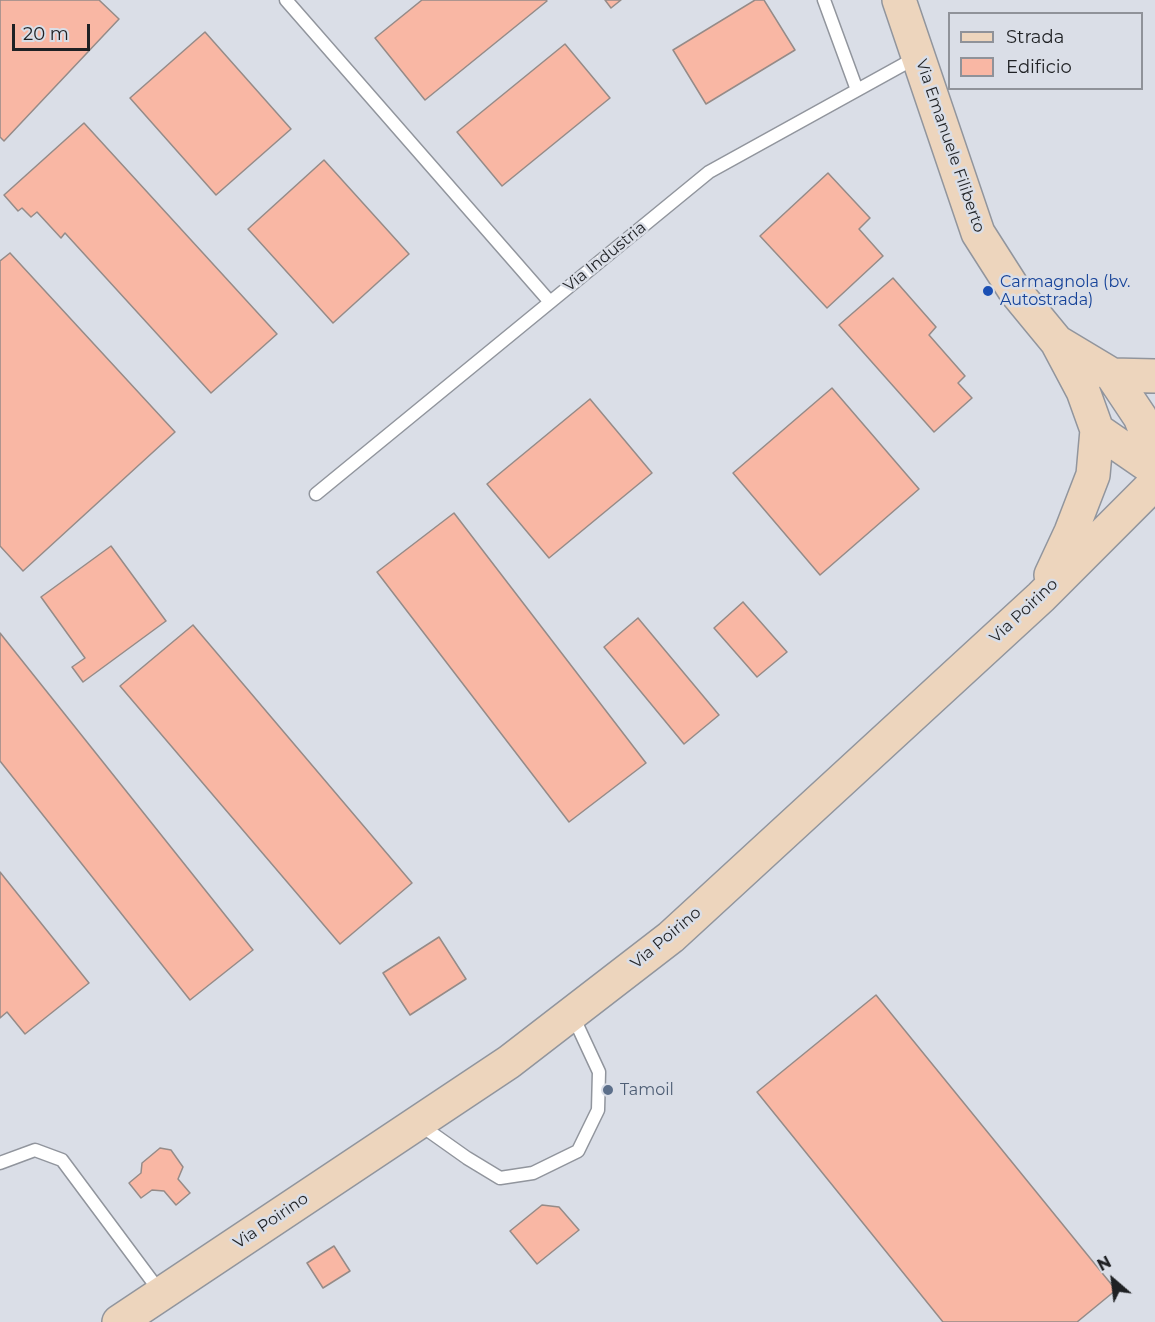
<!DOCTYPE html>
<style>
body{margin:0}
#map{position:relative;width:1155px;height:1322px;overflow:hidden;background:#dadee7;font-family:Montserrat,sans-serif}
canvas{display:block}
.legend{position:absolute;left:948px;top:12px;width:195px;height:78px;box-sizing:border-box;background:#dadee7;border:2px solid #8f9299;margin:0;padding:8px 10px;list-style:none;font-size:18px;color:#1f2124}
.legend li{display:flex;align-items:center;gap:12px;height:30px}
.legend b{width:30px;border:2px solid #8f9299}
.north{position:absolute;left:1083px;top:1250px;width:60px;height:60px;-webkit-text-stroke:4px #dadee7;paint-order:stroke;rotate:332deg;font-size:16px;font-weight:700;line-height:24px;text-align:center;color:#1f2124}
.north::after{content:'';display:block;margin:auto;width:21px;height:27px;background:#1f2124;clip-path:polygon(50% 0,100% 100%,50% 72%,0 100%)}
.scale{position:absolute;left:12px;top:24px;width:78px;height:27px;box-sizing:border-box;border:3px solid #1f2124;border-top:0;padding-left:8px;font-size:18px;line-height:21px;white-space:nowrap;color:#1f2124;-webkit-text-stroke:4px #dadee7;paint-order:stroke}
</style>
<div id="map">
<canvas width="1155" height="1322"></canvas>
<ul class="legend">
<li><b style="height:8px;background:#edd5bd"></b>Strada</li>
<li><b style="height:16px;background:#f9b7a4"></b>Edificio</li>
</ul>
<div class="north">N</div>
<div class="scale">20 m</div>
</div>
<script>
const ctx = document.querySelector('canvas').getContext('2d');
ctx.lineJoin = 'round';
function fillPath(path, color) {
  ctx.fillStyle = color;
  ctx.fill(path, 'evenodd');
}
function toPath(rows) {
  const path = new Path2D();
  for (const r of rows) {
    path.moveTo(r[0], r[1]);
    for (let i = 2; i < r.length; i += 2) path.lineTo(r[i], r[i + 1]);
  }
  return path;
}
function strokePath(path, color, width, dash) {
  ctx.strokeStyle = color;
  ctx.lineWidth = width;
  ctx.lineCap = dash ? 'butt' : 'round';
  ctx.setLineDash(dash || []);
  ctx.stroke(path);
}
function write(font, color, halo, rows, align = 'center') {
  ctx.font = font + ' Montserrat,sans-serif';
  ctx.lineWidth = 5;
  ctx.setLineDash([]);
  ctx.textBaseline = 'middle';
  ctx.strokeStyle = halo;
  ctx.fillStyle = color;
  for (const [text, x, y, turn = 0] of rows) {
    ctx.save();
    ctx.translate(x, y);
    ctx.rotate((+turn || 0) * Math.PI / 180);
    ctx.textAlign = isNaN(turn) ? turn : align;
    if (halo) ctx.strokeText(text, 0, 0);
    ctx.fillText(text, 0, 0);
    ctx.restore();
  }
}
const building = toPath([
 [0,0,99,0,119,19,4,141,0,137,0,0],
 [422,0,546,0,547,1,425,100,375,38,422,0],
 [605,0,621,0,611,8,605,0],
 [755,0,764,0,795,50,706,104,673,50,755,0],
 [205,32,291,129,216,195,130,98,205,32],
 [565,44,610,98,502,186,457,132,565,44],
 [84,123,277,334,211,393,65,233,61,238,37,212,31,217,22,208,18,211,4,195,84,123],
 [324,160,409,254,333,323,248,229,324,160],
 [828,173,870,218,859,229,883,256,827,308,760,236,828,173],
 [10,253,175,432,23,571,0,546,0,261,10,253],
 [893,278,936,327,929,335,965,376,958,383,972,398,934,432,839,325,893,278],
 [832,388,919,489,820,575,733,473,832,388],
 [590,399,652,473,549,558,487,484,590,399],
 [454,513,646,763,569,822,377,572,454,513],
 [111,546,166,621,83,682,72,667,85,658,41,597,111,546],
 [743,602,787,652,757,677,714,628,743,602],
 [638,618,719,715,684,744,604,647,638,618],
 [193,625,412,883,340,944,120,686,193,625],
 [0,633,253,950,190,1000,0,761,0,633],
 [0,872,89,983,25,1034,7,1012,0,1018,0,872],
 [439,937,466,979,410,1015,383,973,439,937],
 [876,995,1116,1290,1077,1322,943,1322,757,1092,876,995],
 [160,1148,171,1150,183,1167,178,1179,190,1193,176,1205,164,1191,152,1190,141,1198,129,1183,141,1173,142,1163,160,1148],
 [542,1205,559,1207,579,1230,537,1264,510,1231,542,1205],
 [334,1246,350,1271,323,1288,307,1263,334,1246]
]);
fillPath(building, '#f9b7a4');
strokePath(building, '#958b88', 1.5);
const service = toPath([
 [286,0,550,302],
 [824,0,857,90],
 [316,494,709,172,917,57],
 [419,1124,467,1158,500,1178,533,1173,578,1151,598,1110,599,1072,572,1014],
 [0,1163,35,1150,62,1160,161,1293]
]);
const secondary = toPath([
 [899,0,978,233,1015,291,1057,342,1083,391,1097,430,1093,475,1071,532,1051,575],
 [1057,342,1112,375,1140,417,1155,455],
 [1112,375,1155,376],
 [1097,430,1155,470],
 [119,1322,509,1062,671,937,1041,597,1155,483]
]);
strokePath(service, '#91959d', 15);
strokePath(secondary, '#91959d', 36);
strokePath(service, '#fff', 12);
strokePath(secondary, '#edd5bd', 33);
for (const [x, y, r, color] of [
 [988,291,6,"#1a4fb4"],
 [608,1090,6,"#5c6f8a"]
]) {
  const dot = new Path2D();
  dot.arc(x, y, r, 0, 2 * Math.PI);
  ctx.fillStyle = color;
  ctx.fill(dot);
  strokePath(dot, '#dadee7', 2);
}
write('16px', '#1f2124', '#dadee7', [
 ["Via Emanuele Filiberto",950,146,71],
 ["Via Industria",605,257,-39],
 ["Via Poirino",1024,611,-43],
 ["Via Poirino",666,938,-40],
 ["Via Poirino",271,1221,-34]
]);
write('16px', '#164399', '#dadee7', [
 ["Carmagnola (bv.",1000,282],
 ["Autostrada)",1000,300]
], 'left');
write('16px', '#4e5e75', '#dadee7', [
 ["Tamoil",620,1090]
], 'left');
</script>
